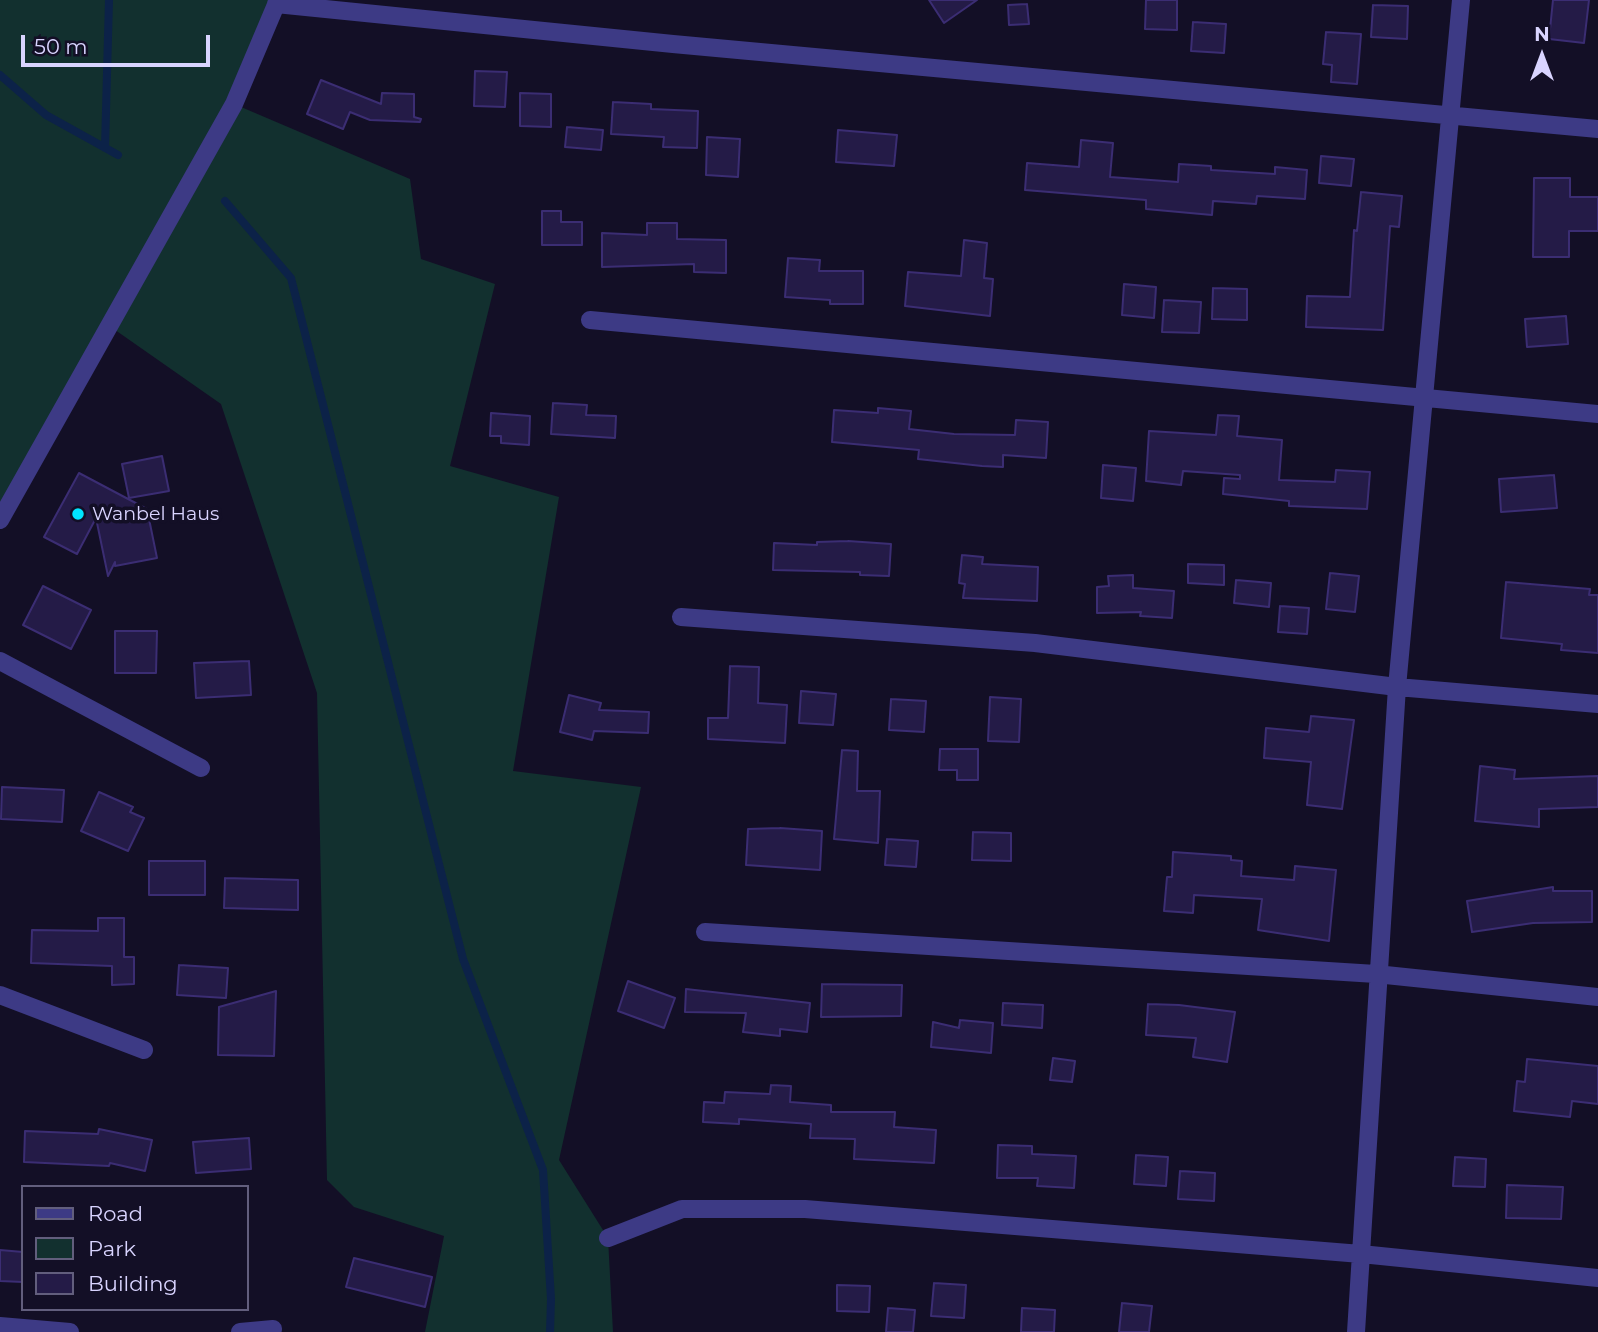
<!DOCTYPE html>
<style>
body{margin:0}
#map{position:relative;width:1598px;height:1332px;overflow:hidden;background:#130f26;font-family:Montserrat,sans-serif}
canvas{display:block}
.legend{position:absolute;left:21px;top:1185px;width:228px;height:126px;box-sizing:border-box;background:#130f26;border:2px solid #625e7d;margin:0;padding:9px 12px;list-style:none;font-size:21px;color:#d9d4ff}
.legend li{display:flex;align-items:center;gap:14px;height:35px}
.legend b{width:35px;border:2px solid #625e7d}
.north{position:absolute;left:1507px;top:21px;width:70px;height:70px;-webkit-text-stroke:5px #130f26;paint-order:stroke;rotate:0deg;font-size:19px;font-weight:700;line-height:28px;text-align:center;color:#d9d4ff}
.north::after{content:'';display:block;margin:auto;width:24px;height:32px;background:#d9d4ff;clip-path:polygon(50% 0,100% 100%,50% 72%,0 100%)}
.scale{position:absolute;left:21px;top:35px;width:189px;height:32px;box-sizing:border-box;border:4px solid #d9d4ff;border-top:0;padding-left:9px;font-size:21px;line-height:24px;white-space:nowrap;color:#d9d4ff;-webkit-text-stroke:5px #130f26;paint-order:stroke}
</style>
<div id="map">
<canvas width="1598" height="1332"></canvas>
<ul class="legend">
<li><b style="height:9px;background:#3d3a85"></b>Road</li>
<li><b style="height:19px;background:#12302f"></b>Park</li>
<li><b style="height:19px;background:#241b47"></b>Building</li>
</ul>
<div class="north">N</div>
<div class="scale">50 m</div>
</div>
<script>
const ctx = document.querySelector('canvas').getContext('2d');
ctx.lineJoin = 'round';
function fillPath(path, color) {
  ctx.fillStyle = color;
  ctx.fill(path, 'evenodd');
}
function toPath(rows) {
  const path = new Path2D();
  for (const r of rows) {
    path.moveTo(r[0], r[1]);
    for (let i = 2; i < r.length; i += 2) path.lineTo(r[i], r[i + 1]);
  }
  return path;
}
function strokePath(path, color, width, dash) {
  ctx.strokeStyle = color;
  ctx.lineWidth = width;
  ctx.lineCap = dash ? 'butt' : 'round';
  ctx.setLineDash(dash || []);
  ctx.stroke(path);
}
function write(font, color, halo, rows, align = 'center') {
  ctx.font = font + ' Montserrat,sans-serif';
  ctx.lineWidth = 7;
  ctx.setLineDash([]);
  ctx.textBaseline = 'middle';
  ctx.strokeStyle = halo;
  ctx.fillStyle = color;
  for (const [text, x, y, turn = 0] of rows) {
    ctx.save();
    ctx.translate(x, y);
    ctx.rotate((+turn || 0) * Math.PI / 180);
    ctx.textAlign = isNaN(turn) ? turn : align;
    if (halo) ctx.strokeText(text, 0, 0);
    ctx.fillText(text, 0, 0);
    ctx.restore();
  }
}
fillPath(toPath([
 [0,0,274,0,234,104,410,179,421,259,495,284,450,466,559,497,513,771,641,787,559,1160,608,1238,613,1332,425,1332,444,1236,354,1207,327,1180,317,693,221,404,108,325,0,520]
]), '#12302f');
strokePath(toPath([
 [0,75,46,115,118,155],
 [105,148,109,0],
 [225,201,291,278,463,959,543,1170,551,1299,550,1332]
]), '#0c2248', 8);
const building = toPath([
 [929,0,977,0,944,23,929,0],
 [1146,0,1177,0,1177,30,1145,29,1146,0],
 [1553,0,1589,0,1584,43,1549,39,1553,0],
 [1027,4,1029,24,1009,25,1008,5,1027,4],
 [1373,5,1408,6,1407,39,1371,37,1373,5],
 [1193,22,1226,24,1224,53,1191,51,1193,22],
 [1326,32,1361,34,1357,84,1331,82,1332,65,1323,64,1326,32],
 [475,71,507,72,505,107,474,106,475,71],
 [321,80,381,104,382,93,414,94,414,117,421,119,420,122,370,120,350,112,343,129,307,114,321,80],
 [520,93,551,94,551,127,520,126,520,93],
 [613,102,651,104,651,109,698,111,697,148,663,147,664,137,611,134,613,102],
 [567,127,603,130,601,150,565,147,567,127],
 [838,130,897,135,894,166,836,162,838,130],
 [707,137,740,139,738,177,706,175,707,137],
 [1081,140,1113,143,1110,177,1178,182,1179,164,1211,166,1211,170,1275,174,1275,167,1307,170,1305,199,1257,196,1256,204,1213,201,1212,215,1146,209,1146,200,1025,190,1027,163,1079,167,1081,140],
 [1321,156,1354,159,1351,186,1319,183,1321,156],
 [1534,178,1570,178,1570,197,1598,197,1598,231,1569,231,1569,257,1533,257,1534,178],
 [1361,192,1402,196,1399,227,1390,226,1383,330,1306,327,1307,296,1350,297,1354,230,1357,231,1361,192],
 [542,211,561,211,561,222,582,222,582,245,542,245,542,211],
 [647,223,677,223,677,239,726,240,726,273,694,272,694,264,602,267,602,233,647,235,647,223],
 [964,240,987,243,984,278,993,279,990,316,905,306,908,272,961,276,964,240],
 [788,258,820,260,819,271,863,271,863,304,830,304,830,300,785,297,788,258],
 [1124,284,1156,287,1154,318,1122,315,1124,284],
 [1213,288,1247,289,1247,320,1212,319,1213,288],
 [1164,300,1201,302,1199,333,1162,332,1164,300],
 [1566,316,1568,344,1527,347,1525,319,1566,316],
 [553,403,587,405,586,415,616,416,615,438,551,434,553,403],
 [878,408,911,411,909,429,954,434,1015,435,1016,420,1048,422,1046,458,1003,455,1003,467,982,466,918,459,919,450,832,442,834,410,878,413,878,408],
 [491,413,530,416,529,445,501,443,501,436,490,436,491,413],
 [1218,415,1239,416,1237,436,1282,440,1279,480,1335,482,1336,470,1370,472,1367,509,1289,506,1289,501,1223,494,1224,478,1240,479,1240,475,1183,471,1181,485,1146,481,1149,431,1216,435,1218,415],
 [162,456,169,491,129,498,122,464,162,456],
 [1103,465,1136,468,1133,501,1101,498,1103,465],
 [79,473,147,509,157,558,115,566,115,562,108,576,96,518,77,554,44,537,79,473],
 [1554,475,1557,508,1501,512,1499,479,1554,475],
 [848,541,891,544,889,576,860,575,860,572,773,570,774,543,817,545,817,542,848,541],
 [962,555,983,557,982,564,1038,567,1037,601,963,598,965,584,959,583,962,555],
 [1188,564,1224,565,1224,585,1188,583,1188,564],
 [1330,573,1359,576,1355,612,1326,609,1330,573],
 [1133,575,1133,588,1174,591,1172,618,1140,616,1141,612,1097,613,1097,587,1109,586,1108,576,1133,575],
 [1236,580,1271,583,1269,607,1234,603,1236,580],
 [1506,582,1590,589,1589,595,1598,595,1598,653,1561,650,1562,644,1501,638,1506,582],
 [43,586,91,610,71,649,23,625,43,586],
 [1280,606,1309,608,1307,634,1278,632,1280,606],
 [115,631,157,631,156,673,115,673,115,631],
 [249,661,251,695,196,698,194,663,249,661],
 [730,666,759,667,758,703,787,705,785,743,708,739,708,718,728,718,730,666],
 [801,691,836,694,833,725,799,723,801,691],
 [569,695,601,703,599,710,649,712,648,733,594,731,592,740,560,732,569,695],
 [990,697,1021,699,1019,742,988,741,990,697],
 [891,699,926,701,924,732,889,730,891,699],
 [1311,716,1354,720,1342,809,1307,805,1311,762,1264,758,1266,728,1309,732,1311,716],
 [940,749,978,749,978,780,957,780,957,770,939,770,940,749],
 [842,750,858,751,857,791,880,791,878,843,834,839,842,750],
 [1480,766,1515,770,1514,779,1598,776,1598,807,1539,809,1539,827,1475,821,1480,766],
 [2,787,64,790,62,822,1,819,2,787],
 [99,792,133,807,130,812,144,818,128,851,81,831,99,792],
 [780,828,822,831,820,870,746,865,748,829,780,828],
 [973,832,1011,833,1011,861,972,860,973,832],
 [887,839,918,841,916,867,885,865,887,839],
 [1173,852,1231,856,1231,860,1242,861,1241,876,1294,880,1295,866,1336,870,1329,941,1258,930,1262,899,1194,895,1193,913,1164,911,1167,877,1172,877,1173,852],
 [149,861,205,861,205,895,149,895,149,861],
 [225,878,298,880,298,910,224,908,225,878],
 [1553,887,1553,891,1592,891,1592,922,1533,923,1472,932,1467,901,1553,887],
 [98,918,124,918,124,957,134,957,134,984,112,985,112,966,31,963,32,930,98,931,98,918],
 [179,965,228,968,226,998,177,995,179,965],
 [628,981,675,998,664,1028,618,1011,628,981],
 [822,984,902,985,901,1016,821,1017,822,984],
 [686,989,810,1003,807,1032,780,1029,780,1036,743,1032,746,1013,685,1012,686,989],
 [276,991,274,1056,218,1055,219,1007,276,991],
 [1003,1003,1043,1005,1042,1028,1002,1025,1003,1003],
 [1148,1004,1179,1005,1235,1012,1227,1062,1193,1057,1196,1038,1146,1035,1148,1004],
 [960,1020,993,1023,991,1053,931,1047,933,1022,959,1028,960,1020],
 [1053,1058,1075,1061,1072,1082,1050,1080,1053,1058],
 [1527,1059,1598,1066,1598,1104,1572,1101,1570,1117,1514,1111,1517,1081,1525,1082,1527,1059],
 [771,1085,791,1086,790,1102,831,1105,831,1112,895,1112,894,1127,936,1130,934,1163,854,1159,855,1139,810,1138,811,1124,739,1119,739,1124,703,1122,704,1102,724,1103,725,1092,770,1094,771,1085],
 [99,1129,152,1140,145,1171,110,1163,109,1166,24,1162,25,1131,98,1134,99,1129],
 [249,1138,251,1169,196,1173,193,1142,249,1138],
 [998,1145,1032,1146,1032,1154,1076,1156,1074,1188,1037,1186,1038,1178,997,1178,998,1145],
 [1136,1155,1168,1157,1166,1186,1134,1184,1136,1155],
 [1455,1157,1486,1159,1485,1187,1453,1186,1455,1157],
 [1180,1171,1215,1173,1214,1201,1178,1199,1180,1171],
 [1507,1185,1563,1187,1561,1219,1506,1218,1507,1185],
 [0,1250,23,1252,23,1282,0,1281,0,1250],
 [354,1258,432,1277,425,1307,346,1287,354,1258],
 [934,1283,966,1285,964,1318,931,1316,934,1283],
 [837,1285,870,1286,869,1312,837,1311,837,1285],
 [1122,1303,1152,1306,1149,1332,1119,1332,1122,1303],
 [888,1308,915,1310,913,1332,886,1332,888,1308],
 [1022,1308,1055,1310,1054,1332,1021,1332,1022,1308]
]);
fillPath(building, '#241b47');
strokePath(building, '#3b2d73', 2);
strokePath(toPath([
 [276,4,673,44,1598,129],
 [590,320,1598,414],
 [0,520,234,104,278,0],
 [681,617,1035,643,1397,687,1598,704],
 [0,661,201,768],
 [705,932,1376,974,1598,997],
 [0,995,144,1050],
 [608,1238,682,1209,805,1209,1361,1254,1598,1278],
 [0,1326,70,1332],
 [240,1332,273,1329],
 [1356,1332,1397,687,1461,0]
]), '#3d3a85', 18);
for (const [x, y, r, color] of [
 [78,514,7,"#00e5ff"]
]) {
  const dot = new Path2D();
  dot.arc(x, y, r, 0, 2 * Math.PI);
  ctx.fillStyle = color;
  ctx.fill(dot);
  strokePath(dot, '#130f26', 2.5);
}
write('19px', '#d9d4ff', '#130f26', [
 ["Wanbel Haus",92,514]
], 'left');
</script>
